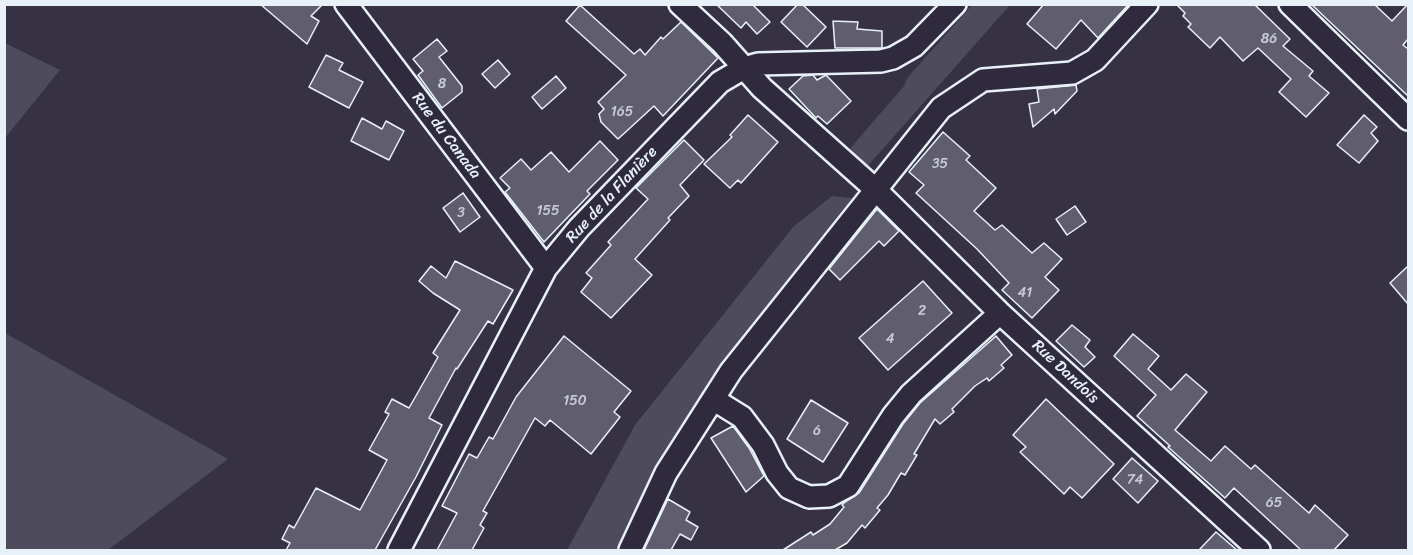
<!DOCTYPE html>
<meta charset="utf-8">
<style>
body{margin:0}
#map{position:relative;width:1413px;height:555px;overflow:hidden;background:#363244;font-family:Sriracha,sans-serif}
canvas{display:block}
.frame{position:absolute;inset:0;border:6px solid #e8f1f8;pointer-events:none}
</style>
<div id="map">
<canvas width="1413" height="555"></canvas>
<div class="frame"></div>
</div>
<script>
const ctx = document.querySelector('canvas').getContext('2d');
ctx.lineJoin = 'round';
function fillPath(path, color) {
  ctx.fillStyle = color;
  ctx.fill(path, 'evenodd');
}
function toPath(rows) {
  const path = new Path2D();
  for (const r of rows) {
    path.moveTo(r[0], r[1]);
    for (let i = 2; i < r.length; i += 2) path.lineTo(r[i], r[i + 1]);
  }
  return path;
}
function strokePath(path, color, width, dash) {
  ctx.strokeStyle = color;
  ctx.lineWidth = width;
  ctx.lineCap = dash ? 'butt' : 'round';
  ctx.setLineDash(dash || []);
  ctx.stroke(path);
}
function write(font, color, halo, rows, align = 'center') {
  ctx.font = font + ' Sriracha,sans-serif';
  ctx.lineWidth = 4.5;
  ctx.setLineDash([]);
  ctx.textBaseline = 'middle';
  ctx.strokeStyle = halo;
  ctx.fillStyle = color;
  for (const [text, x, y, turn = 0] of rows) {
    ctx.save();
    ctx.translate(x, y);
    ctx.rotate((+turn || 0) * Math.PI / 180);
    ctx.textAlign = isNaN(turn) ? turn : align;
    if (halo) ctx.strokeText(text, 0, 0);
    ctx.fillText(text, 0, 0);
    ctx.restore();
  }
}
fillPath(toPath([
 [972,5,1010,5,866,168,847,152,904,86,908,77],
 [5,43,60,70,5,138],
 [832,196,852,198,735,346,642,496,621,550,567,550,635,425,794,226],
 [5,333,228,459,108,550,5,550]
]), '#4d4b5c');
const building = toPath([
 [260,4,323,4,311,16,319,21,307,44,260,4],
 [716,4,752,4,770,22,757,34,746,22,741,28,716,4],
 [798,4,802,4,826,27,807,47,781,22,798,4],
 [1044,4,1129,4,1098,38,1081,20,1056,49,1027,24,1044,4],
 [1176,4,1254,4,1290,39,1283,46,1313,71,1309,76,1329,93,1306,117,1279,92,1291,79,1258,48,1243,61,1220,37,1210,48,1188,27,1191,24,1183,16,1185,13,1176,4],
 [1311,4,1374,4,1392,21,1408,4,1408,39,1403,45,1408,49,1408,96,1311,4],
 [580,5,634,54,640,49,645,55,661,37,663,39,681,22,718,58,663,116,654,106,618,139,601,122,599,114,604,109,598,102,626,75,566,21,580,5],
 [833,21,858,22,857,29,882,31,882,48,835,48,833,21],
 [437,39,447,51,439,57,462,86,462,92,442,108,418,75,423,71,413,59,437,39],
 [326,55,343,63,339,70,363,82,349,108,309,87,326,55],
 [498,60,510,74,495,88,482,74,498,60],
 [813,75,817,80,826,75,851,101,827,124,818,116,816,118,789,89,803,76,813,75],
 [556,76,566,88,542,109,532,97,556,76],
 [1076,85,1077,91,1055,114,1054,109,1033,127,1029,104,1039,102,1037,89,1076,85],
 [748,115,778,142,741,183,738,180,730,188,704,164,732,137,730,135,748,115],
 [1364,115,1377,127,1371,133,1378,141,1359,163,1337,145,1364,115],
 [362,118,382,129,386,121,404,131,389,160,351,141,362,118],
 [943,132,970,156,966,160,996,188,974,211,995,230,1002,225,1032,253,1044,243,1062,259,1045,277,1059,290,1032,318,1002,290,1009,283,977,249,916,193,924,185,909,172,943,132],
 [684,140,704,160,680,185,689,196,668,218,670,220,635,259,652,275,611,318,581,292,592,278,586,273,611,245,608,242,648,199,636,188,684,140],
 [600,141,618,160,587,191,590,194,544,242,505,192,510,188,500,178,521,159,531,170,551,152,569,172,600,141],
 [463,193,480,217,460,232,443,208,463,193],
 [1075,206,1086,222,1067,235,1056,219,1075,206],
 [877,209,899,231,884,246,879,241,840,280,829,269,877,209],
 [455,261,513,290,493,324,488,321,457,369,456,368,429,418,442,425,416,477,375,550,286,550,290,543,282,539,289,525,294,528,316,488,360,510,387,460,369,450,389,414,385,412,392,399,409,408,438,357,433,353,460,310,433,293,419,281,431,266,446,278,455,261],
 [1408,266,1408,304,1390,283,1408,266],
 [923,281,952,313,888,370,859,338,923,281],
 [1072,325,1090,340,1085,347,1095,357,1084,367,1056,341,1072,325],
 [1133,334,1159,356,1148,369,1171,390,1186,374,1207,392,1175,430,1211,461,1225,446,1251,469,1255,465,1309,513,1315,505,1348,535,1334,550,1301,550,1234,488,1225,498,1168,447,1170,446,1137,416,1156,395,1114,356,1133,334],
 [564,336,631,391,614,412,620,417,591,454,550,420,545,426,535,418,483,511,487,513,480,525,484,528,472,550,437,550,457,513,442,506,469,454,477,458,489,437,493,439,516,397,564,336],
 [996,336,1012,355,1001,365,1004,368,989,381,987,378,975,386,952,409,954,412,940,424,935,419,914,454,917,455,905,475,901,473,888,495,877,508,880,510,865,528,862,525,847,543,835,550,783,550,811,532,813,535,830,524,844,507,842,505,844,503,859,493,903,424,920,403,996,336],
 [1046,399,1114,464,1082,498,1070,487,1064,494,1020,452,1026,447,1013,435,1046,399],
 [811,400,848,423,823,462,787,439,811,400],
 [733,426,749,448,764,476,746,492,711,438,733,426],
 [1132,458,1158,481,1138,503,1113,479,1132,458],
 [668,499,690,512,686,520,698,527,691,540,680,534,671,550,644,550,668,499],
 [1216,532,1237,550,1199,550,1216,532]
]);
fillPath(building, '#605e6e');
strokePath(building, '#e8f1f8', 1.5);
const street = toPath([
 [346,4,546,268],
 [680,4,722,43,762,88,875,189,1000,313,1259,550],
 [1290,4,1408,119],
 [713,399,742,417,763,445,777,473,789,488,809,497,829,496,848,486,893,416,911,394,1000,313],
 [399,550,546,268,579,228,720,82,744,68,758,64,881,61,893,58,914,46,955,4],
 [630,550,666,473,731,371,941,108,983,80,1072,73,1095,60,1147,4]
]);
strokePath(street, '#e8f1f8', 26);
strokePath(street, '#2f2a3d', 21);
write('14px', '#c6ccd6', null, [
 ["86",1269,39],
 ["8",442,84],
 ["165",622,112],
 ["35",940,164],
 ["155",548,211],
 ["3",461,213],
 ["41",1025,293],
 ["2",922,311],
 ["4",890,339],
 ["150",575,401],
 ["6",817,431],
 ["74",1135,480],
 ["65",1274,503]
]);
write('16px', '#e8f1f8', '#2f2a3d', [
 ["Rue du Canada",446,136,53],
 ["Rue de la Flanière",612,195,-47],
 ["Rue Dandois",1065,372,43]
]);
</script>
